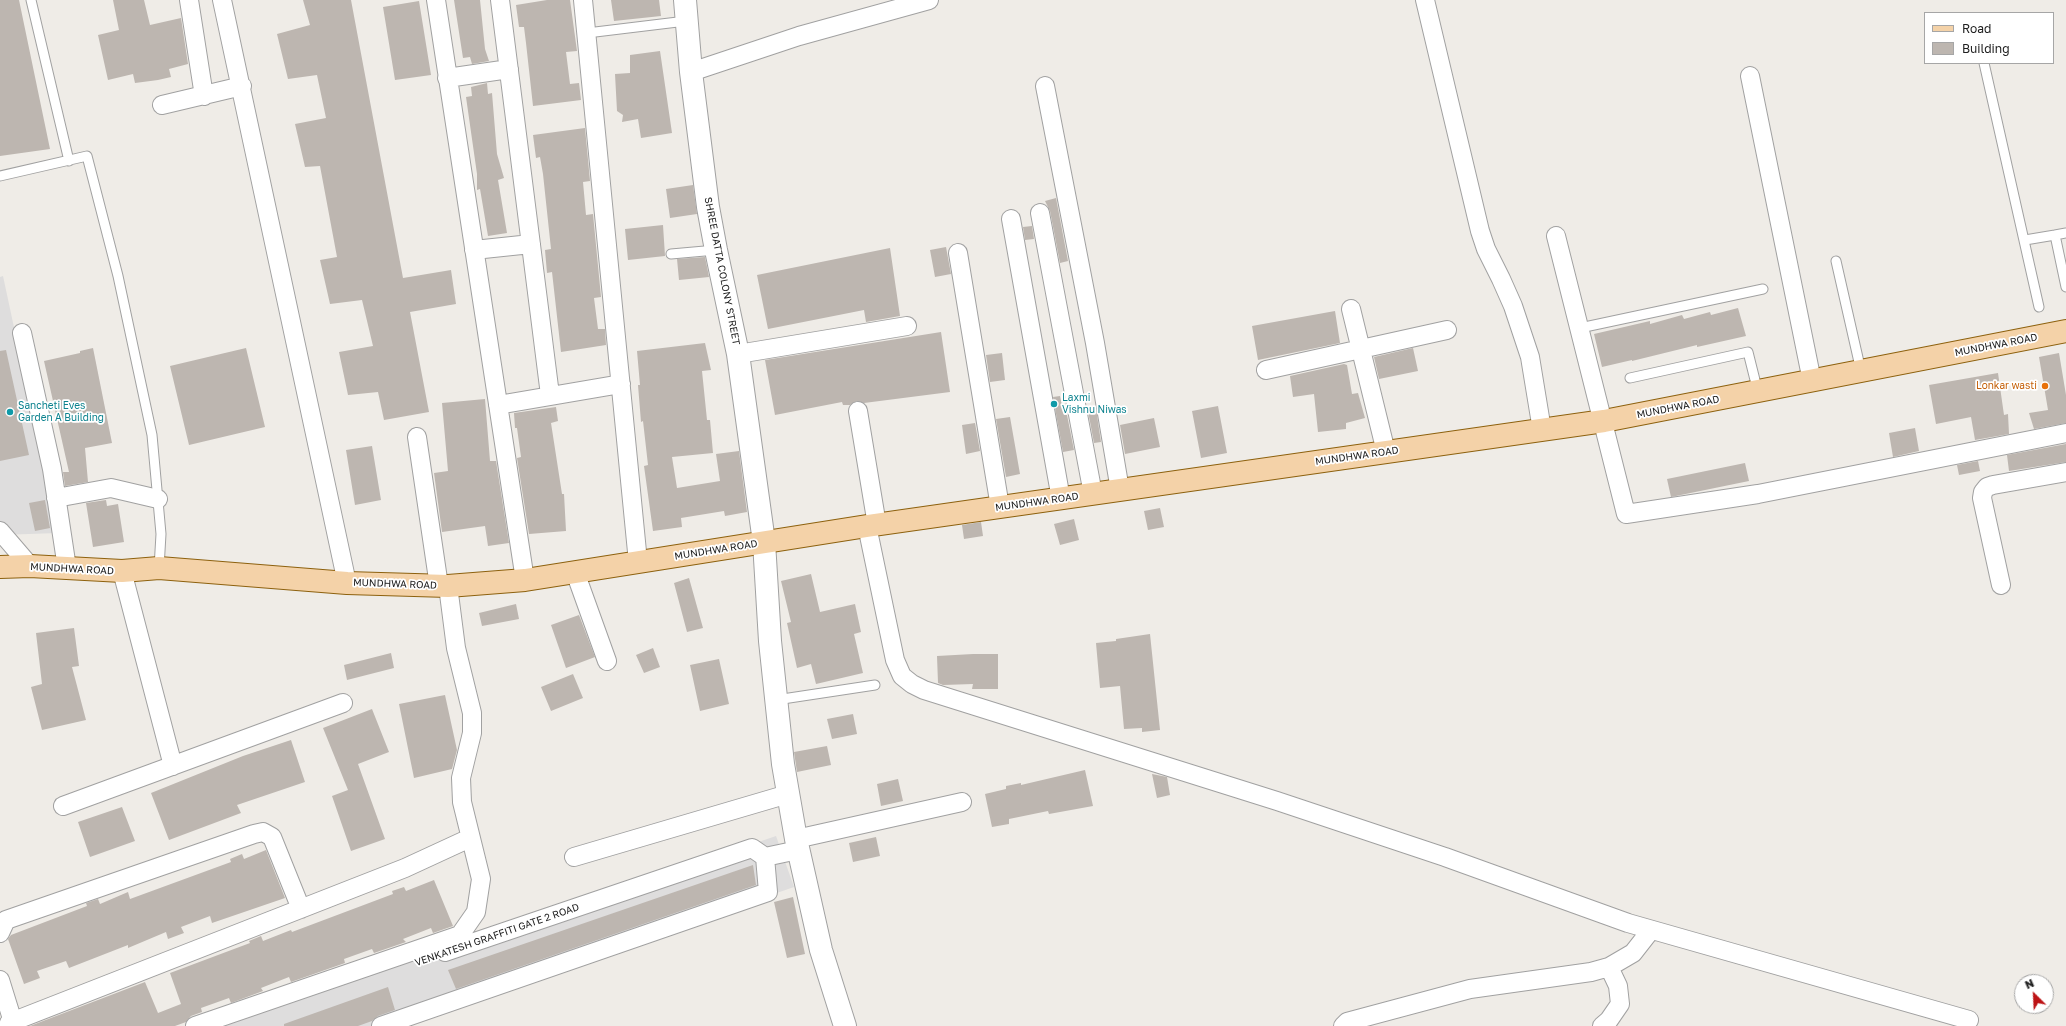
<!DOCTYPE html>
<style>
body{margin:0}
#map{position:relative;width:2066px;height:1026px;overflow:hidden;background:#efece7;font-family:"Golos Text",sans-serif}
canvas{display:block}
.legend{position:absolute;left:1924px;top:12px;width:130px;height:52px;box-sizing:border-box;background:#fff;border:1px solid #a6a6a6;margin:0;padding:5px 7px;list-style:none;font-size:12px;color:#202020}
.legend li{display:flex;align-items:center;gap:8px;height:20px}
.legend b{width:20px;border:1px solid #a6a6a6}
.north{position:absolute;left:2014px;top:974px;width:40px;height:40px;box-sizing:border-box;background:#fff;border:1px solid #a6a6a6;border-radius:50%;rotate:336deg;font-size:11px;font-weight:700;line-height:16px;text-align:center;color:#202020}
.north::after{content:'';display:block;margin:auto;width:14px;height:18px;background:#bd1315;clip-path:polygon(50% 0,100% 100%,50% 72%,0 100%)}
</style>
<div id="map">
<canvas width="2066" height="1026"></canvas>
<ul class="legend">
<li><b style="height:5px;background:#f4d2a8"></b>Road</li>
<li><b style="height:11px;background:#bdb6b0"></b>Building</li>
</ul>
<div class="north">N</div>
</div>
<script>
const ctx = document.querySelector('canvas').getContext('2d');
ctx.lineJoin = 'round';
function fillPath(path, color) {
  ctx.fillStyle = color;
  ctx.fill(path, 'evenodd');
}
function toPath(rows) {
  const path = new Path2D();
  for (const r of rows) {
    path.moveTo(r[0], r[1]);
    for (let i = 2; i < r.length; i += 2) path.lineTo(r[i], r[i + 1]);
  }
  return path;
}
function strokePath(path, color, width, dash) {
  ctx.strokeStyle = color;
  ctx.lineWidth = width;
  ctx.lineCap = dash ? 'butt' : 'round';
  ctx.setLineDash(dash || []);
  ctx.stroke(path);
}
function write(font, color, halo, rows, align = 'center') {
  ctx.font = font + ' "Golos Text",sans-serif';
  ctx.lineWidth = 3.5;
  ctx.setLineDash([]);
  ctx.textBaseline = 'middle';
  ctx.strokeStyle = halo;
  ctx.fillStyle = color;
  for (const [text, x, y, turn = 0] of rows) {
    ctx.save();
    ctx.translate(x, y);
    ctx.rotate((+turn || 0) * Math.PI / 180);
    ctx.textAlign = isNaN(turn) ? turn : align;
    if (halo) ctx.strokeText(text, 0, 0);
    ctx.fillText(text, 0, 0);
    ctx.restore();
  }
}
fillPath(toPath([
 [3,276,58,533,0,535,0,277],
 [776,836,794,887,393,1026,219,1026]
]), '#dedddd');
fillPath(toPath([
 [0,0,19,0,50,149,0,156],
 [113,0,144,0,150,25,181,18,188,64,169,69,171,77,158,80,135,83,133,74,108,80,98,35,119,30],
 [303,0,351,0,403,278,451,270,456,304,410,312,429,412,384,420,378,392,348,395,339,352,373,346,362,300,330,304,320,260,337,257,320,166,305,167,295,124,326,118,317,75,288,79,277,34,310,25],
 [454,0,480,0,485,49,489,61,472,64,470,57,463,58],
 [547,0,570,0,577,51,566,52,570,84,579,83,581,100,533,106,526,43,524,27,519,27,516,5],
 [611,0,659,0,661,16,614,21],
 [419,1,431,75,395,80,383,7],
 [660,51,672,133,641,138,638,119,622,122,623,115,617,111,615,74,630,73,630,55],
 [487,83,488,94,492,93,497,154,504,178,498,180,507,233,488,236,480,189,477,190,477,174,466,97,472,96,471,87],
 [585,128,590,181,583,182,586,215,593,214,601,297,594,298,598,329,605,329,606,345,561,352,552,272,547,273,545,250,551,249,543,174,540,157,536,158,533,135],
 [693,185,697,214,670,218,666,189],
 [1056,198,1068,261,1060,263,1050,211,1045,201],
 [663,225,665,256,628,260,625,229],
 [1032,226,1034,239,1025,240,1023,227],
 [946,247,951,274,935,277,930,250],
 [890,248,900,316,866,322,864,310,768,329,757,275],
 [705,257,709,277,679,280,677,259],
 [1738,308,1746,336,1697,347,1697,345,1632,361,1632,360,1602,367,1594,334,1650,321,1650,324,1682,315,1684,319,1710,312,1711,315],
 [1335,311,1340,343,1258,360,1252,326],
 [941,332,950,392,864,403,857,401,850,405,843,405,842,402,775,415,765,360],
 [705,343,711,370,702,371,707,420,710,420,713,453,672,457,677,488,720,481,716,454,739,451,747,512,725,516,724,511,681,518,682,527,653,531,644,466,648,465,643,421,641,422,638,385,640,385,637,351],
 [93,348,112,443,85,448,88,482,65,486,63,472,69,472,44,361,80,353,80,351],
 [246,348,265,427,189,445,170,366],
 [1413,348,1418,371,1379,379,1374,357],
 [6,350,29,455,0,461,0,351],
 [1002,353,1005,380,990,382,986,355],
 [2059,353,2066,395,2066,423,2034,429,2029,413,2048,410,2039,357],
 [1344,364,1347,365,1352,394,1358,393,1365,418,1346,423,1346,429,1318,432,1314,394,1293,397,1290,376],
 [1998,373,2004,415,2008,414,2009,434,1975,440,1971,417,1936,424,1929,385],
 [1060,396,1064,415,1067,415,1074,450,1063,452,1053,397],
 [485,399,490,461,496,461,509,543,488,546,485,526,442,532,434,473,448,471,442,403],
 [1218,406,1227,453,1201,458,1192,411],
 [556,407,558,421,551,423,562,494,564,494,566,531,529,534,517,458,521,457,517,428,515,428,514,413],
 [1096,409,1101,442,1094,443,1088,411],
 [1010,417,1020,474,1006,477,996,419],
 [1154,418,1160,447,1125,454,1120,425],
 [975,423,980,451,966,454,962,425],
 [1915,428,1919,451,1893,457,1889,433],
 [2066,444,2066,462,2009,471,2007,455],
 [372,446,381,500,355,505,346,450],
 [1978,461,1980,471,1959,475,1957,465],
 [1745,463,1749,481,1671,497,1667,479],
 [45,500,50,528,35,531,29,503],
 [106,500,107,506,118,504,124,542,93,547,86,503],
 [1160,508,1164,527,1148,530,1144,511],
 [1074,519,1079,540,1060,545,1054,524],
 [981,522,983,536,964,539,962,525],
 [811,574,820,612,855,604,861,632,854,634,863,673,816,684,811,664,797,668,787,623,791,622,781,581],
 [689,578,703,628,687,632,674,583],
 [516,604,519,619,482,626,479,613],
 [579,615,595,657,566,668,551,625],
 [74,628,79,666,72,667,86,720,42,730,31,687,42,684,36,633],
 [1150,634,1160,730,1142,732,1142,728,1124,729,1120,686,1100,688,1096,643,1116,641,1116,639],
 [653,648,660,667,644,673,636,655],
 [391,653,394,668,347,680,344,665],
 [973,654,998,654,998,689,972,689,973,684,943,685,938,683,937,656],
 [719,659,729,704,700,711,690,665],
 [573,674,583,698,551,711,541,687],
 [445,695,457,750,452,769,414,778,399,704],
 [372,709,389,752,358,764,385,839,351,851,332,796,348,790,323,728],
 [853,714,857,734,832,739,827,719],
 [291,740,305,782,237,805,241,813,169,840,151,793,243,756],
 [827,746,831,765,797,772,794,752],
 [1085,770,1093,806,1049,814,1048,811,1009,819,1009,824,992,827,985,794,1006,789,1006,786,1021,783,1021,785],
 [1152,774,1167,777,1170,795,1157,798],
 [898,779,903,801,881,806,877,784],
 [122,807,135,841,90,857,78,822],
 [876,837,880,856,853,862,849,843],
 [266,850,285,898,212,923,210,916,181,927,184,933,168,939,166,932,128,948,128,945,69,968,66,961,37,971,40,978,24,984,8,939,11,935,87,906,86,903,98,899,100,904,128,892,130,899,231,862,230,859,242,854,244,859],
 [753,865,756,885,456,989,448,970],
 [434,880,453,926,433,933,431,928,403,939,406,942,374,953,372,949,344,959,345,963,291,982,289,977,261,988,263,991,231,1003,229,998,201,1008,202,1012,191,1016,186,1022,175,1026,30,1026,145,982,158,1013,181,1004,170,973,250,943,249,941,261,936,263,941,291,930,292,932,393,894,392,891,404,887,406,891],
 [793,897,805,954,787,958,774,902],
 [388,987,395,1010,378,1016,372,1021,358,1026,284,1026,284,1024]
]), '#bdb6b0');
const service = toPath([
 [31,0,69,161],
 [587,33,686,21],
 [1984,63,2039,307],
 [0,176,87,156,118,276,152,435,161,534,159,568],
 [2055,235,2066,233],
 [2025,240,2055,235,2066,287],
 [671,254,716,250],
 [1836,261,1861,371],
 [1580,328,1763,289],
 [1630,378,1748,352,1758,392],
 [776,700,875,685]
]);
const minor = toPath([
 [189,0,204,96],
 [222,0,347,583],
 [436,0,525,580],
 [500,0,550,395],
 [583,0,638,562],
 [1425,0,1480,231,1486,249,1501,279,1513,306,1530,357,1542,430],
 [691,72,799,36,929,0],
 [1750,76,1812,381],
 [447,78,509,69],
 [1045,86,1095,343,1120,490],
 [162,105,242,86],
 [1040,213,1093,494],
 [1011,219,1061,499],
 [1556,236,1626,514,1758,494,2066,433],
 [474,250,531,244],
 [958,253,1000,507],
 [1351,309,1386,452],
 [22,333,52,469,67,568],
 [738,354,907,326],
 [1266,370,1447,330],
 [498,405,621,384],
 [858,411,877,525],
 [417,437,439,586],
 [56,498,111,488,158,499],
 [867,526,895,660,902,676,912,684,924,690,1277,801,1445,857,1628,923,1969,1020],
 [0,531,30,566],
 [122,571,173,766],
 [575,572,607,661],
 [2001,585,1982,498,1983,492,1987,487,1993,485,2066,472],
 [63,806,343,703],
 [796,839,962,802],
 [574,857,788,794],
 [0,933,6,920,254,834,263,832,272,837,301,909],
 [445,952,752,848,765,857,798,850],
 [0,980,13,1022],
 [8,1026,9,1023,405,868,470,838],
 [195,1026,460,935,476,912,481,879,462,802,461,778,472,733,472,713,456,648,448,586],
 [381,1026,768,892,765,857],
 [1343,1026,1347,1022,1470,989,1591,972,1609,967,1633,953,1651,930],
 [1602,1026,1609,1020,1620,1004,1618,986,1609,967]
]);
const tertiary = toPath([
 [685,0,691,72,708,207,716,250,738,354,764,542,770,641,783,764,796,839,821,950,845,1026]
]);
const primary = toPath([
 [0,567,30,566,122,571,159,568,347,583,448,586,525,580,867,526,1604,421,2066,331]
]);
strokePath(service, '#a1a1a1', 11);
strokePath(minor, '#a1a1a1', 20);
strokePath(tertiary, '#a1a1a1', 24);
strokePath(primary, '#8d610e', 24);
strokePath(service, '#fff', 9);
strokePath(minor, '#fff', 18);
strokePath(tertiary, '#fff', 22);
strokePath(primary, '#f4d2a8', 22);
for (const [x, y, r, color] of [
 [2045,386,4,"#e8710a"],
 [1054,404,4,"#0f9aa8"],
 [10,412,4,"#0f9aa8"]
]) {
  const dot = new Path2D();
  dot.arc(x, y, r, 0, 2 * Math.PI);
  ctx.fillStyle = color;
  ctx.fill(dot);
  strokePath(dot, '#fff', 1.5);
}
write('10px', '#202020', '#fff', [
 ["SHREE DATTA COLONY STREET",722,271,79],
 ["MUNDHWA ROAD",1996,345,-11],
 ["MUNDHWA ROAD",1678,407,-11],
 ["MUNDHWA ROAD",1357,456,-8],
 ["MUNDHWA ROAD",1037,502,-8],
 ["MUNDHWA ROAD",716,550,-9],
 ["MUNDHWA ROAD",72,569,3],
 ["MUNDHWA ROAD",395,584,2],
 ["VENKATESH GRAFFITI GATE 2 ROAD",497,935,-19]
]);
write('10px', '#c56008', '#fff', [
 ["Lonkar wasti",2037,386]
], 'right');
write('10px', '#0d838f', '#fff', [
 ["Laxmi",1062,398],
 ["Vishnu Niwas",1062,410],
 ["Sancheti Eves",18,406],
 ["Garden A Building",18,418]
], 'left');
</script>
